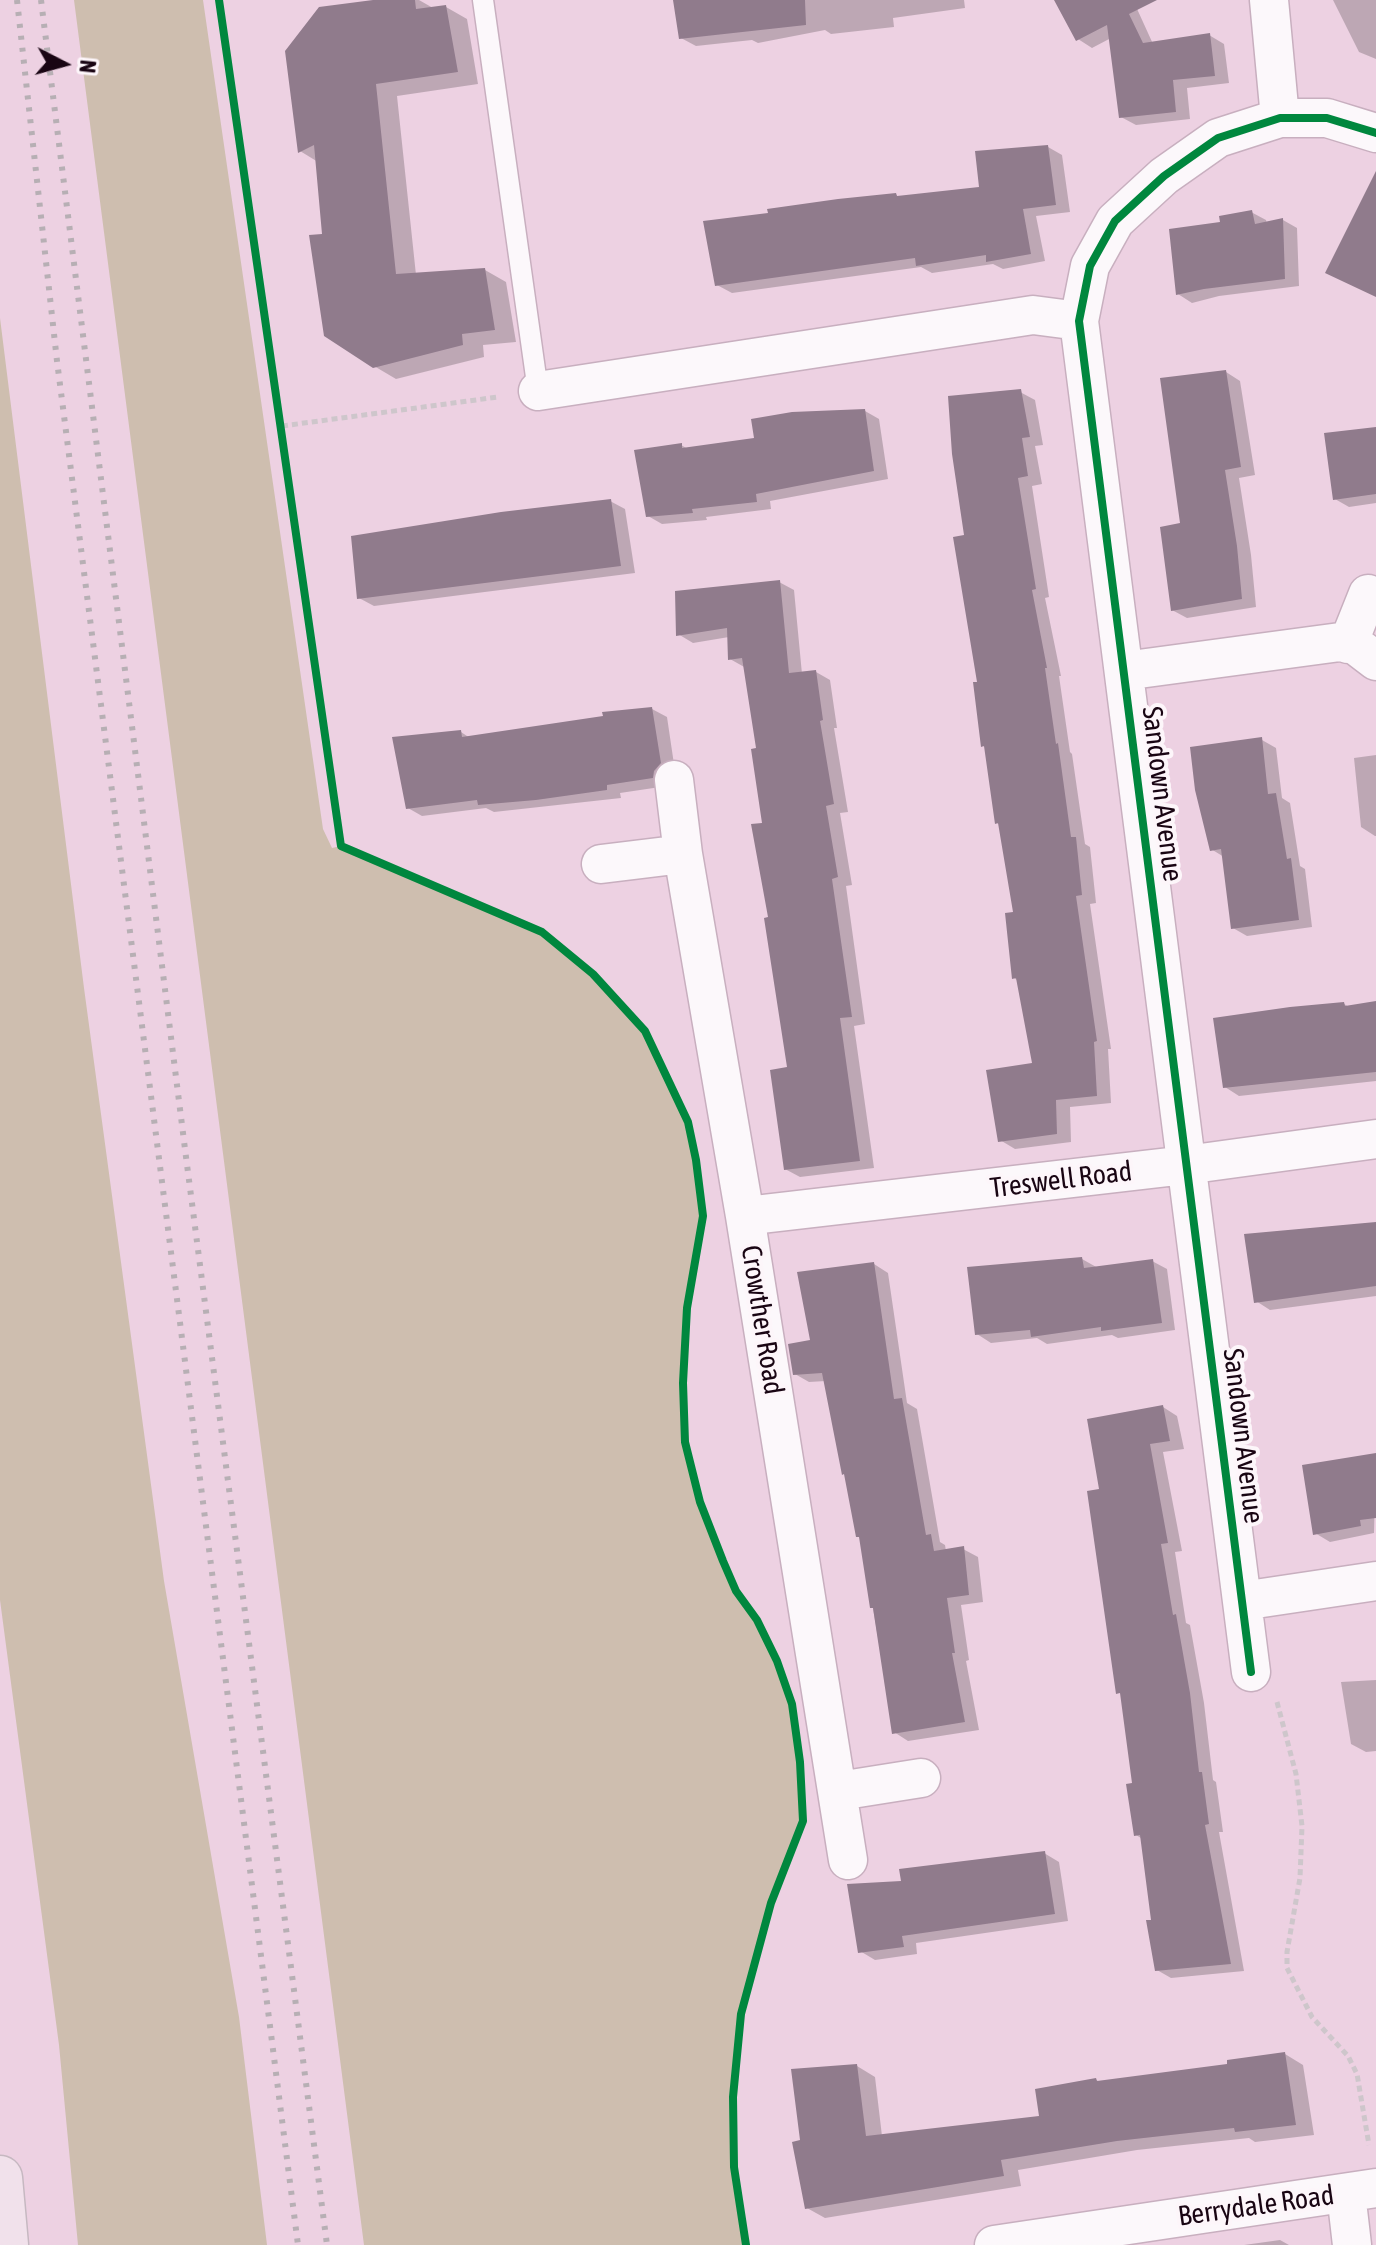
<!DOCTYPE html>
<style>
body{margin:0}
#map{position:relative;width:1376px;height:2245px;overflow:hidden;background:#edd1e2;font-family:"Asap Condensed",sans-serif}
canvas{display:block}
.north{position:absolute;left:24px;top:24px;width:80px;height:80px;-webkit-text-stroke:6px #fdf6fa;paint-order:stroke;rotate:96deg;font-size:22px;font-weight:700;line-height:32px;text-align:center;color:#190513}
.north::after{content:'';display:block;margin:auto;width:28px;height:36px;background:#190513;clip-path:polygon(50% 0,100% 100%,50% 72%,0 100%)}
</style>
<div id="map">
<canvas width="1376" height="2245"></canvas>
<div class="north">N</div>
</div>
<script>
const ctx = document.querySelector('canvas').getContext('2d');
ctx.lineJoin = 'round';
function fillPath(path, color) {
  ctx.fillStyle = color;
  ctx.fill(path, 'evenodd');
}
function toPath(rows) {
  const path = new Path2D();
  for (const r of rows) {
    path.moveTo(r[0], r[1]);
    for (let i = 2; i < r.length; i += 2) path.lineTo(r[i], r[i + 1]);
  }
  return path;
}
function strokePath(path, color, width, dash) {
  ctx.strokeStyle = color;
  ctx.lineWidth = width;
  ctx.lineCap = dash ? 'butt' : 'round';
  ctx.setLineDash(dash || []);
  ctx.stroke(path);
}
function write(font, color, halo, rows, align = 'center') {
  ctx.font = font + ' "Asap Condensed",sans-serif';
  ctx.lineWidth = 8;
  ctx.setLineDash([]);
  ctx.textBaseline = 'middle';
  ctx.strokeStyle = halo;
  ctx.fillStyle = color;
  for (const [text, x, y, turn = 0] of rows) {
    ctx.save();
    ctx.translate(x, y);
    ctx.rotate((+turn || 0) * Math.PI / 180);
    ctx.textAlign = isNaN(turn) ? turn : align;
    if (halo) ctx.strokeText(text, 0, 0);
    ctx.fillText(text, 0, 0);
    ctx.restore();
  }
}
fillPath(toPath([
 [74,0,203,0,323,829,332,848,341,846,542,932,593,974,645,1031,688,1122,696,1160,703,1216,687,1308,683,1383,685,1442,700,1502,736,1591,757,1620,777,1661,792,1704,801,1819,771,1903,741,2014,733,2096,734,2167,746,2245,364,2245],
 [0,318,84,988,164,1581,239,2017,267,2245,78,2245,59,2045,0,1600]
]), '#cebeaf');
fillPath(toPath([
 [388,0,419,0,433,8,446,7,467,19,478,84,397,96,416,275,485,270,506,282,516,342,483,345,484,357,396,379,374,366,324,236,318,162,300,151],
 [675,0,964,0,965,8,893,18,894,27,831,34,825,30,758,43,752,40,696,46,681,38],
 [1057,0,1133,0,1153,44,1209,35,1224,44,1229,83,1187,88,1190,119,1136,125,1121,117,1111,38,1092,48,1078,39],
 [1333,0,1376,0,1376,59,1359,52],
 [1048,147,1062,155,1070,212,1036,216,1045,261,1003,269,993,264,932,273,921,267,732,293,717,285,896,195,900,198,981,188],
 [1251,212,1266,220,1267,224,1283,220,1297,228,1299,286,1219,296,1192,303,1178,294,1222,223],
 [1226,372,1240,381,1255,475,1239,478,1251,555,1256,607,1187,618,1172,610,1182,525],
 [1020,392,1035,400,1043,445,1035,446,1042,484,1032,486,1049,597,1045,598,1061,676,1059,676,1070,752,1072,754,1085,844,1090,847,1096,903,1090,904,1111,1049,1108,1049,1111,1103,1070,1107,1071,1142,1015,1149,1000,1140,1034,1065,1017,980,1014,978,1016,914,999,824,996,823,987,748,983,746,966,537],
 [865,411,879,419,888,479,770,501,771,509,706,517,707,520,662,524,648,516,681,445,688,449,756,439],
 [1376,429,1376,503,1349,507,1335,499],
 [610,501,625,509,635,573,374,606,359,598],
 [779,582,794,590,802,674,816,672,830,680,837,728,834,728,848,812,840,813,852,885,846,886,865,1024,854,1026,874,1168,800,1177,785,1169,789,1068,770,918,758,750,746,668,730,659,729,637,693,643,678,634],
 [652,709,667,717,675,771,667,786,620,793,621,798,494,812,486,808,422,816,408,808,461,732,470,738],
 [1262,740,1276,748,1282,798,1290,803,1300,866,1305,869,1312,927,1247,936,1233,928,1224,857,1211,849],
 [1376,755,1376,836,1375,836,1361,827,1354,758],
 [1376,1003,1376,1081,1239,1096,1225,1087,1344,1004,1349,1007],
 [1376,1224,1376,1296,1270,1310,1256,1301],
 [1082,1259,1098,1268,1152,1261,1167,1269,1175,1330,1118,1338,1112,1335,1047,1344,1037,1338,991,1343,977,1334],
 [874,1264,888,1273,907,1403,917,1409,940,1542,945,1545,946,1551,963,1549,978,1557,983,1602,961,1605,969,1660,966,1661,979,1730,908,1741,894,1732,861,1538,826,1381,809,1382,795,1374,813,1342],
 [1163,1407,1177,1416,1184,1449,1163,1452,1182,1551,1175,1552,1186,1623,1190,1625,1204,1703,1213,1780,1216,1782,1223,1832,1219,1832,1244,1971,1171,1978,1157,1970,1153,1921,1141,1838,1136,1835,1134,1785,1123,1695,1118,1692,1102,1491],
 [1376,1454,1374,1533,1330,1542,1315,1533],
 [1376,1680,1376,1751,1366,1752,1351,1744,1341,1682],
 [1044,1853,1059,1862,1068,1921,916,1943,917,1954,875,1960,860,1951,903,1883],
 [1285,2054,1303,2065,1314,2135,1255,2142,1249,2138,1137,2150,1018,2170,1021,2186,825,2218,807,2208,803,2141,857,2066,875,2077,882,2136,1042,2117,1096,2080,1100,2082,1230,2066],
 [1280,2240,1289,2245,1244,2245]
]), '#0003');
fillPath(toPath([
 [373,0,415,0,416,9,446,5,458,72,376,84,396,274,485,268,495,330,462,334,463,345,373,368,324,336,309,235,322,234,314,145,298,153,285,51,319,7],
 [673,0,805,0,806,25,679,39],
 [1054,0,1157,0,1129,14,1143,43,1210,33,1215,76,1173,80,1176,112,1119,118,1107,25,1076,41],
 [1048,145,1056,205,1023,209,1031,254,986,262,986,255,916,266,915,258,715,286,703,221,768,213,767,209,838,199,896,193,897,196,979,187,975,151],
 [1376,171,1376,297,1325,273],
 [1252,210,1255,224,1283,218,1285,279,1204,289,1176,295,1169,229,1220,222,1219,216],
 [1226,370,1241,467,1225,470,1237,546,1242,599,1171,611,1160,527,1180,523,1160,378],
 [1021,389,1030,437,1022,438,1028,476,1018,478,1036,589,1032,590,1047,668,1045,668,1056,744,1058,743,1071,837,1076,837,1082,895,1076,896,1097,1041,1094,1042,1097,1096,1056,1100,1057,1134,998,1142,986,1070,1032,1063,1016,978,1012,979,1005,913,1013,912,998,823,995,824,984,746,981,747,973,682,977,682,953,537,964,535,952,454,948,396],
 [865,409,874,471,756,494,757,502,692,509,693,513,646,517,634,450,682,443,682,448,754,438,751,419,792,412],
 [1376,427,1376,494,1333,500,1324,433],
 [611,499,621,566,357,599,351,536,501,512],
 [780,580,789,673,816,670,823,720,820,721,834,804,826,806,838,877,832,879,852,1017,840,1018,860,1161,784,1170,770,1070,787,1067,764,918,768,917,751,824,762,823,751,749,756,748,742,658,728,660,727,628,676,636,675,591],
 [652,707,661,763,654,771,653,778,607,785,607,790,536,800,478,805,477,800,406,809,392,737,461,730,462,737,603,716,602,712],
 [1262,737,1268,794,1276,793,1287,859,1291,858,1299,920,1231,929,1221,849,1210,851,1195,790,1190,747],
 [1376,1001,1376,1072,1223,1088,1213,1018,1290,1007,1344,1002,1345,1006],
 [1376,1222,1376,1286,1254,1303,1244,1234],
 [1082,1257,1084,1268,1153,1259,1162,1323,1101,1331,1101,1327,1031,1337,1030,1330,975,1335,967,1267],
 [874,1262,894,1399,902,1398,926,1535,931,1534,934,1551,964,1546,969,1595,947,1598,955,1653,952,1653,965,1722,892,1734,873,1608,870,1608,859,1537,856,1537,844,1474,842,1475,822,1373,793,1375,788,1344,810,1340,797,1272],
 [1163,1405,1170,1441,1150,1444,1168,1543,1161,1544,1173,1615,1176,1614,1190,1693,1199,1772,1202,1772,1209,1824,1205,1825,1231,1964,1155,1971,1146,1920,1151,1920,1140,1835,1134,1836,1126,1784,1132,1783,1120,1693,1116,1694,1087,1491,1099,1489,1087,1419],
 [1376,1453,1376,1518,1360,1520,1361,1526,1313,1535,1302,1465],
 [1045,1851,1055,1914,902,1936,904,1947,858,1953,847,1884,901,1881,899,1869],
 [1285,2052,1296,2125,1235,2132,1234,2128,1117,2141,1001,2160,1004,2176,805,2209,792,2142,800,2140,791,2069,857,2064,866,2136,1039,2116,1035,2089,1096,2078,1097,2081,1227,2064,1227,2060]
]), '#907b8c');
const service = toPath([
 [483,0,538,391]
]);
const minor = toPath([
 [1269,0,1280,118],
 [538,391,1033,315,1079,321],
 [1348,644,1368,594],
 [1124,671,1340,642,1355,645,1376,661],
 [674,780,683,854,745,1216,848,1860],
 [601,864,683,854],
 [745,1216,1186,1165,1376,1139],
 [1242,1601,1376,1581],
 [1251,1672,1079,321,1090,266,1115,221,1164,176,1218,138,1280,118,1327,118,1376,133],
 [839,1791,921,1778],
 [1346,2193,1352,2245],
 [994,2245,1376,2188]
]);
const motorway = toPath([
 [0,2178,6,2245]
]);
strokePath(service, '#c8afbf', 23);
strokePath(minor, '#c8afbf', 41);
strokePath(motorway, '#c6b8c1', 47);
strokePath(toPath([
 [282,426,498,397],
 [1277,1702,1296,1774,1302,1826,1300,1878,1287,1952,1287,1968,1312,2017,1348,2056,1357,2074,1369,2145]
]), '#cec6cb', 5, [6, 4]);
strokePath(service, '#fcf8fb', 20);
strokePath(minor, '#fcf8fb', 38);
strokePath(motorway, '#f1e1eb', 44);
strokePath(toPath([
 [17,0,57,361,298,2245],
 [41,0,186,1157,327,2245]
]), '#b7afb4', 6, [4, 8]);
strokePath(toPath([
 [219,0,341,846,542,932,593,974,645,1031,688,1122,696,1160,703,1216,687,1308,683,1383,685,1442,700,1502,723,1561,736,1591,757,1620,777,1661,792,1704,800,1762,803,1821,771,1903,741,2014,733,2097,734,2167,746,2245],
 [1251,1672,1079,321,1090,266,1115,221,1164,176,1218,138,1280,118,1327,118,1376,133]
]), '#00873e', 8);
write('28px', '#190513', '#fdf6fa', [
 ["Sandown Avenue",1162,794,83],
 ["Treswell Road",1061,1180,-7],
 ["Crowther Road",762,1320,81],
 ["Sandown Avenue",1243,1436,83],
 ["Berrydale Road",1256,2206,-8]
]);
</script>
